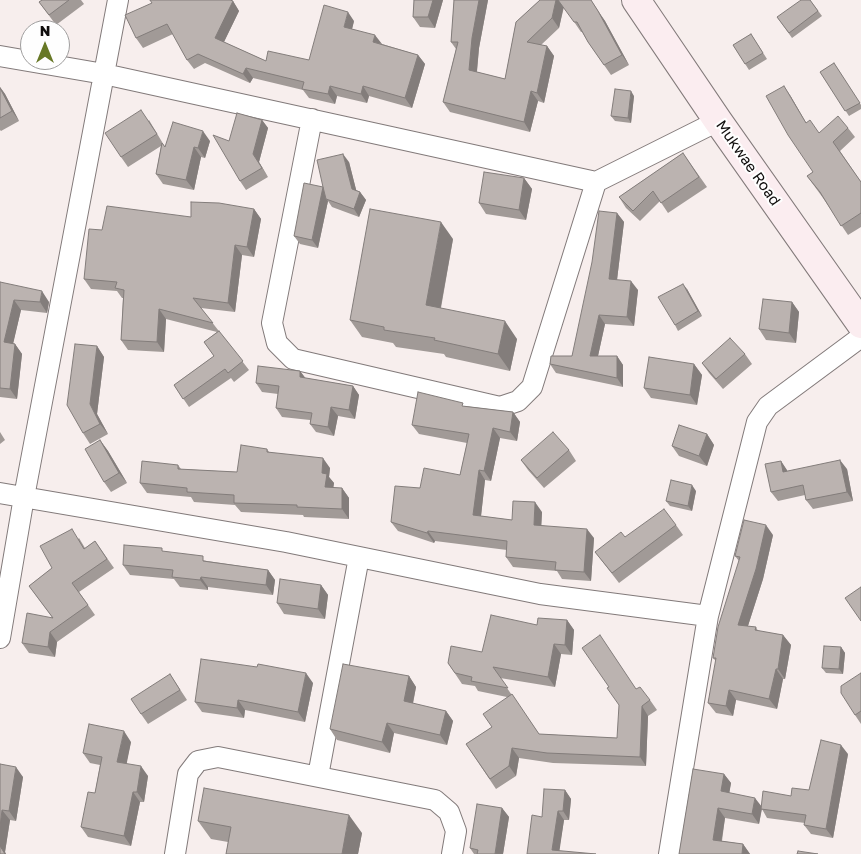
<!DOCTYPE html>
<style>
body{margin:0}
#map{position:relative;width:861px;height:854px;overflow:hidden;background:#f7eeed;font-family:"Golos Text",sans-serif}
canvas{display:block}
.north{position:absolute;left:20px;top:20px;width:50px;height:50px;box-sizing:border-box;background:#fefefe;border:1px solid #9f9e9e;border-radius:50%;rotate:0deg;font-size:14px;font-weight:700;line-height:20px;text-align:center;color:#100e0d}
.north::after{content:'';display:block;margin:auto;width:18px;height:22px;background:#677826;clip-path:polygon(50% 0,100% 100%,50% 72%,0 100%)}
</style>
<div id="map">
<canvas width="861" height="854"></canvas>
<div class="north">N</div>
</div>
<script>
const ctx = document.querySelector('canvas').getContext('2d');
ctx.lineJoin = 'round';
function toPath(rows) {
  const path = new Path2D();
  for (const r of rows) {
    path.moveTo(r[0], r[1]);
    for (let i = 2; i < r.length; i += 2) path.lineTo(r[i], r[i + 1]);
  }
  return path;
}
function strokePath(path, color, width, dash) {
  ctx.strokeStyle = color;
  ctx.lineWidth = width;
  ctx.lineCap = dash ? 'butt' : 'round';
  ctx.setLineDash(dash || []);
  ctx.stroke(path);
}
function fillPath(path, color) {
  ctx.fillStyle = color;
  ctx.fill(path, 'evenodd');
}
function write(font, color, halo, rows, align = 'center') {
  ctx.font = font + ' "Golos Text",sans-serif';
  ctx.lineWidth = 4;
  ctx.setLineDash([]);
  ctx.textBaseline = 'middle';
  ctx.strokeStyle = halo;
  ctx.fillStyle = color;
  for (const [text, x, y, turn = 0] of rows) {
    ctx.save();
    ctx.translate(x, y);
    ctx.rotate((+turn || 0) * Math.PI / 180);
    ctx.textAlign = isNaN(turn) ? turn : align;
    if (halo) ctx.strokeText(text, 0, 0);
    ctx.fillText(text, 0, 0);
    ctx.restore();
  }
}
const street = toPath([
 [0,56,104,74,596,182,718,121],
 [312,119,272,323,277,343,293,359,500,407,518,401,532,387,596,182],
 [0,493,286,542,540,594,708,616],
 [0,638,24,497,118,0],
 [318,776,359,557],
 [175,854,188,774,198,761,218,757,435,800,449,812,456,831,452,854],
 [669,854,708,616,757,422,768,406,861,337]
]);
const secondary = toPath([
 [636,0,718,121,861,324]
]);
strokePath(street, '#827a7a', 22);
strokePath(secondary, '#827a7a', 30);
strokePath(street, '#fff', 20);
strokePath(secondary, '#fbedf0', 28);
fillPath(toPath([
 [42,0,81,0,84,4,56,25,39,2],
 [414,0,443,0,435,28,420,27,413,17],
 [454,0,488,0,479,48,477,72,505,79,516,22,540,0,591,0,605,21,629,65,611,75,588,42,582,32,581,32,564,7,559,28,541,45,547,46,554,56,544,103,538,101,530,132,450,112,443,102,456,49,451,42],
 [810,0,822,16,792,38,777,17],
 [233,1,239,11,224,42,266,61,309,60,354,21,352,29,382,44,418,55,425,64,412,108,369,96,367,103,337,96,335,104,309,98,303,90,253,78,250,83,205,63,194,69,187,60,173,34,143,48,136,38,152,3],
 [751,34,767,59,749,70,733,45],
 [834,63,861,105,861,109,849,116,820,72],
 [0,87,5,94,19,121,1,131,0,130],
 [790,95,806,123,819,133,848,128,855,137,840,151,861,182,861,227,848,235,823,198,807,176,813,172],
 [634,96,631,123,615,121,611,116],
 [149,120,165,147,210,141,205,158,201,157,194,190,163,184,156,174,161,146,128,167,121,157],
 [262,120,268,128,259,162,268,177,246,190,240,181,229,141],
 [683,153,707,187,668,213,660,201,640,221,626,208,619,197],
 [349,162,356,190,360,192,366,200,359,217,332,207,328,201,318,248,300,244,294,236,323,187],
 [524,178,532,189,526,220,486,214,479,203],
 [254,209,261,219,254,257,242,255,235,312,201,308,249,370,234,382,231,378,189,407,174,385,214,356,204,342,217,332,166,319,164,352,128,350,121,340,123,298,122,298,117,291,91,289,84,279,102,230,191,217],
 [617,213,624,222,617,280,638,290,634,326,605,324,598,356,617,356,623,365,623,387,556,373,550,364,572,356],
 [453,239,441,308,517,339,510,371,446,357,444,354,396,347,393,343,362,337,350,320],
 [0,282,49,302,47,313,21,310,13,343,15,344,22,354,17,399,0,397],
 [687,289,702,316,678,331,675,325],
 [792,302,799,312,796,343,766,340,759,329],
 [97,346,104,357,97,414,108,434,90,444,83,433],
 [745,354,752,364,723,389,709,373,702,363],
 [694,364,702,375,697,405,651,398,644,388],
 [300,371,305,378,353,386,359,395,355,419,338,416,334,436,316,432,310,424,310,420,282,417,276,408,278,394,262,392,256,383],
 [465,406,513,412,520,422,517,441,500,438,491,481,485,480,481,516,512,520,542,512,541,525,594,538,591,581,562,579,557,571,513,567,506,557,507,550,435,541,434,543,398,531,391,522,420,488,460,475,467,443,419,434,412,425],
 [0,432,5,440,0,444],
 [707,434,714,445,707,466,679,456,672,446],
 [100,440,108,451,127,483,111,492,104,482],
 [267,449,269,452,330,468,329,477,334,483,333,488,342,488,349,498,349,519,304,517,303,515,241,512,235,505,194,502,191,497,147,493,140,483,178,465,181,469,237,472],
 [569,450,576,461,544,488,528,470,521,460],
 [781,461,787,471,847,469,853,501,813,509,806,500,805,495,778,501,771,492],
 [696,491,692,511,670,506,666,501],
 [676,525,683,535,619,583,595,552,625,537],
 [773,535,763,579,748,626,756,627,758,631,783,635,791,645,785,679,783,679,777,709,736,700,733,716,716,713,708,703,716,661,713,658,739,561,735,556],
 [79,538,85,548,95,541,114,568,79,592,95,615,57,642,55,657,29,653,22,643,52,617,29,586,52,568],
 [165,552,207,561,268,570,275,580,273,595,208,587,208,590,180,587,174,579,130,575,123,565],
 [321,585,328,595,325,619,284,614,277,603],
 [567,620,574,630,572,655,561,654,555,687,500,678,539,734,617,738,637,689,650,700,657,710,648,716,646,766,553,763,519,758,516,776,496,789,466,744,492,727,507,697,478,691,475,686,462,684,448,663,482,652,537,625],
 [841,647,845,653,843,674,826,673,822,668],
 [257,667,313,683,305,722,245,710,244,718,202,712,195,702],
 [861,673,861,724,855,715],
 [170,674,187,700,148,724,141,714],
 [409,676,416,687,413,704,446,711,453,721,447,745,394,733,390,753,337,740,330,729],
 [131,742,126,764,148,776,144,802,140,802,131,846,88,837,81,827,95,793,100,765,90,763,83,753],
 [848,754,833,838,811,834,804,825,805,823,767,818,762,809,759,824,725,818,722,841,743,844,750,854,679,854,724,774,731,783,729,793,761,806,809,790],
 [0,764,23,777,16,821,10,820,5,852,6,854,0,854],
 [565,790,571,799,569,820,564,820,559,850,527,854,542,817],
 [502,808,509,817,503,854,474,854,470,848],
 [198,821,362,833,358,854,226,854,228,842,211,839]
]), '#a19a97');
fillPath(toPath([
 [433,0,443,0,435,28,428,17],
 [479,0,488,0,479,48,476,80,469,70,472,38],
 [556,0,565,0,559,28,552,18],
 [233,1,239,11,221,48,215,38],
 [598,11,605,21,629,65,622,55],
 [348,12,354,21,350,37,344,27],
 [375,35,382,44,373,42],
 [547,46,554,56,544,103,537,93],
 [418,55,425,64,412,108,405,98],
 [246,68,253,78,250,83,243,74],
 [330,86,337,96,335,104,328,94],
 [363,86,369,96,367,103,361,94],
 [784,86,790,95,812,133,806,123],
 [0,87,5,94,19,121,12,111],
 [531,91,538,101,530,132,524,122],
 [631,91,634,96,631,123,628,118],
 [262,120,268,128,259,162,268,177,253,154],
 [203,131,210,141,205,158,198,148],
 [194,147,201,157,194,190,186,180],
 [343,154,349,162,358,197,352,189],
 [524,178,532,189,526,220,519,210],
 [323,187,326,199,328,201,318,248,312,240],
 [360,192,366,200,359,217,354,209],
 [254,209,261,219,254,257,247,247],
 [617,213,624,222,616,288,609,279],
 [441,222,453,239,438,322,426,305],
 [235,245,242,255,235,312,228,303],
 [631,281,638,290,634,326,627,317],
 [683,284,687,289,702,316,698,311],
 [42,291,49,302,47,313,40,302],
 [14,300,21,310,11,353,4,342],
 [792,302,799,312,796,343,789,333],
 [159,309,166,319,164,352,157,342],
 [599,315,605,324,596,365,590,356],
 [505,321,517,339,510,371,498,354],
 [15,344,22,354,17,399,10,389],
 [97,346,104,357,97,414,108,434,100,424,90,404],
 [617,356,623,365,623,387,617,378],
 [694,364,702,375,697,405,690,395],
 [300,371,307,380,300,377],
 [353,386,359,395,355,419,349,410],
 [331,407,338,416,334,436,328,427],
 [513,412,520,422,517,441,510,432],
 [493,428,500,438,491,481,484,471],
 [707,434,714,445,707,466,699,456],
 [100,440,108,451,127,483,119,473],
 [323,458,330,468,329,477,334,483,332,497,325,487,322,473],
 [840,460,847,469,853,501,847,492],
 [781,461,787,470,790,481,783,472],
 [479,470,485,480,480,525,473,515],
 [692,485,696,491,692,511,688,506],
 [342,488,349,498,349,519,342,509],
 [535,502,542,512,541,534,534,525],
 [766,525,773,535,763,579,745,635,738,625],
 [587,529,594,538,591,581,584,572],
 [428,531,435,541,434,543,427,533],
 [268,570,275,580,273,595,266,585],
 [201,577,208,587,208,590,200,580],
 [321,585,328,595,325,619,318,609],
 [567,620,574,630,572,655,565,645],
 [50,632,57,642,55,657,48,647],
 [783,635,791,645,785,679,778,669],
 [554,644,561,654,555,687,548,677],
 [841,647,845,653,843,674,839,669],
 [776,669,783,679,777,709,769,699],
 [306,673,313,683,305,722,298,712],
 [409,676,416,687,411,712,404,701],
 [729,690,736,700,733,716,726,706],
 [238,700,245,710,244,718,237,708],
 [642,706,648,716,646,766,640,757],
 [446,711,453,721,447,745,440,735],
 [387,723,394,733,390,753,382,742],
 [124,731,131,742,125,772,117,762],
 [841,745,848,754,833,838,826,829],
 [512,748,519,758,516,776,509,766],
 [141,766,148,776,144,802,137,792],
 [16,767,23,777,16,821,9,811],
 [724,774,731,783,728,801,721,791],
 [565,790,571,799,569,820,563,811],
 [133,792,140,802,131,846,124,836],
 [755,798,762,807,759,824,752,814],
 [502,808,509,817,503,854,495,854],
 [718,808,725,818,720,850,713,840],
 [2,810,10,820,5,852,6,854,5,854,0,846,0,827],
 [558,811,564,820,559,854,552,850],
 [349,815,362,833,358,854,342,854],
 [743,844,750,854,742,854]
]), '#837d7b');
const building = toPath([
 [42,0,69,0,49,15,39,2,42,0],
 [150,0,230,0,233,1,215,38,266,61,268,51,309,60,324,5,348,12,344,27,375,35,373,42,418,55,405,98,363,86,361,94,330,86,328,94,302,89,304,82,246,68,243,74,198,54,187,60,167,24,136,38,125,15,152,3,150,0],
 [414,0,433,0,428,17,413,17,414,0],
 [454,0,479,0,472,38,469,70,505,79,516,22,540,0,556,0,552,18,527,42,547,46,537,93,531,91,524,122,443,102,458,42,451,42,454,0],
 [558,0,591,0,598,11,622,55,604,65,588,42,577,22,574,22,558,0],
 [801,0,810,0,818,11,789,33,777,17,801,0],
 [751,34,763,53,745,64,733,45,751,34],
 [834,63,860,103,845,111,820,72,834,63],
 [784,86,806,123,810,120,819,133,838,116,848,128,833,142,861,182,861,213,841,226,820,192,807,176,813,172,788,135,766,96,784,86],
 [0,88,12,111,0,118,0,88],
 [615,89,631,91,628,118,611,116,615,89],
 [141,110,157,134,121,157,105,133,141,110],
 [237,113,262,120,253,154,262,168,240,181,213,135,229,141,237,113],
 [173,122,203,131,198,148,194,147,186,180,156,174,162,143,165,147,173,122],
 [683,153,699,177,661,203,653,191,633,211,619,197,683,153],
 [343,154,352,189,360,192,354,209,326,199,323,187,312,240,294,236,304,183,323,187,317,160,343,154],
 [484,172,524,178,519,210,479,203,484,172],
 [191,202,219,203,254,209,247,247,235,245,228,303,193,298,213,323,159,309,157,342,121,340,124,290,115,288,117,282,84,279,89,229,102,230,107,206,191,217,191,202],
 [370,209,441,222,426,305,505,321,498,354,434,340,435,338,384,330,384,327,350,320,370,209],
 [599,211,617,213,609,279,631,281,627,317,599,315,590,356,617,356,617,378,550,364,551,356,572,356,592,262,599,211],
 [0,282,42,291,40,302,14,300,4,342,15,344,10,389,0,388,0,282],
 [683,284,698,311,675,325,658,297,683,284],
 [763,299,792,302,789,333,759,329,763,299],
 [219,331,243,361,228,373,225,369,183,399,174,385,214,356,204,342,219,331],
 [730,338,745,354,716,379,702,363,730,338],
 [75,344,97,346,90,404,100,424,83,433,67,405,75,344],
 [649,357,694,364,690,395,644,388,649,357],
 [258,366,300,371,300,377,353,386,349,410,331,407,328,427,310,424,312,413,276,408,279,386,256,383,258,366],
 [418,392,463,403,462,406,513,412,510,432,493,428,484,471,479,470,473,515,512,520,513,501,535,502,534,525,587,529,584,572,555,570,556,562,506,557,507,541,428,531,427,533,391,522,395,486,420,488,424,468,460,475,469,434,412,425,418,392],
 [679,425,707,434,699,456,672,446,679,425],
 [553,432,569,450,537,478,521,460,553,432],
 [100,440,119,473,104,482,85,449,100,440],
 [241,445,267,449,267,452,323,458,322,473,327,474,325,487,342,488,342,509,297,507,297,505,234,503,234,495,187,492,187,488,140,483,142,461,178,465,178,469,237,472,241,445],
 [840,460,847,492,806,500,803,485,771,492,765,464,781,461,783,472,840,460],
 [671,480,692,485,688,506,666,501,671,480],
 [664,509,676,525,612,573,595,552,621,532,625,537,664,509],
 [744,520,766,525,756,569,738,625,756,627,755,630,783,635,778,669,776,669,769,699,729,690,726,706,708,703,716,658,713,658,718,627,740,557,735,556,744,520],
 [72,529,84,549,95,541,107,559,72,583,88,605,50,632,48,647,22,643,27,613,53,618,29,586,52,568,40,546,72,529],
 [124,545,162,548,162,551,203,556,203,561,268,570,266,585,201,577,200,580,172,577,173,570,123,565,124,545],
 [280,579,321,585,318,609,277,603,280,579],
 [861,587,861,621,845,598,861,587],
 [491,615,537,625,538,618,567,620,565,645,554,644,548,677,493,667,508,688,471,681,472,677,455,673,448,663,451,646,482,652,491,615],
 [600,635,636,689,640,687,650,700,642,706,640,757,547,753,512,748,509,766,490,779,466,744,492,727,483,714,512,694,539,734,617,738,619,705,607,688,609,687,582,648,600,635],
 [824,646,841,647,839,669,822,668,824,646],
 [201,659,257,667,258,664,306,673,298,712,238,700,237,708,195,702,201,659],
 [343,664,409,676,404,701,446,711,440,735,387,723,382,742,330,729,343,664],
 [861,673,861,711,855,715,841,693,841,686,861,673],
 [170,674,180,690,141,714,131,699,170,674],
 [89,724,124,731,117,762,141,766,137,792,133,792,124,836,81,827,88,792,95,793,102,757,83,753,89,724],
 [821,740,841,745,826,829,804,825,806,815,761,809,763,791,791,796,792,788,809,790,821,740],
 [0,764,16,767,9,811,2,810,0,827,0,764],
 [693,769,724,774,721,791,755,798,752,814,718,808,713,840,743,844,742,854,679,854,693,769],
 [204,788,349,815,342,854,226,854,231,827,198,821,204,788],
 [544,789,565,790,563,811,558,811,552,850,596,854,527,854,532,815,542,817,544,789],
 [477,804,502,808,495,854,477,854,478,850,470,848,477,804],
 [0,846,5,854,0,854,0,846],
 [798,851,818,854,797,854,798,851]
]);
fillPath(building, '#bbb3b0');
strokePath(building, '#837d7b', 1);
write('15px', '#100e0d', '#fefefe', [
 ["Mukwae Road",748,163,55]
]);
</script>
